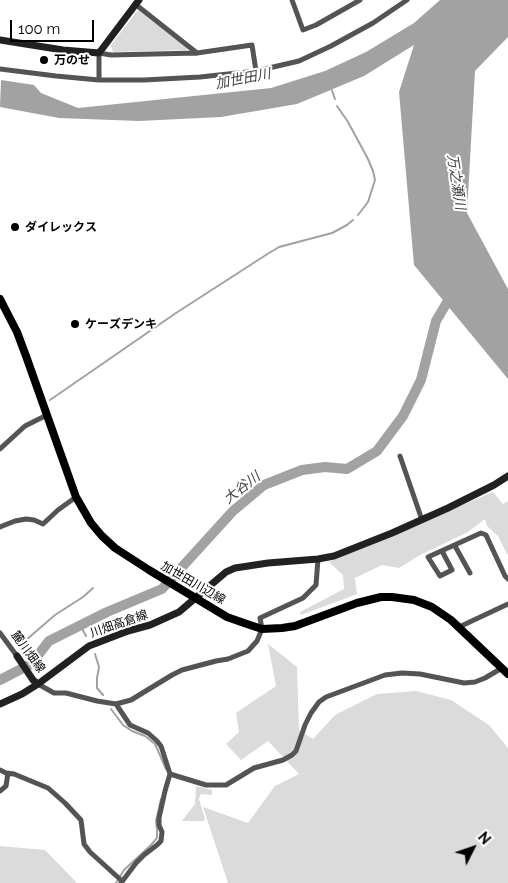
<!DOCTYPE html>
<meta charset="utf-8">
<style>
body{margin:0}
#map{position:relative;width:508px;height:883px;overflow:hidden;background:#fff;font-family:Raleway,sans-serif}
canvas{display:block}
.north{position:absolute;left:448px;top:823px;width:50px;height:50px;-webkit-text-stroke:4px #fff;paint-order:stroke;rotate:49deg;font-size:14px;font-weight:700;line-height:20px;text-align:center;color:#000}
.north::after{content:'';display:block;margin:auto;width:18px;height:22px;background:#000;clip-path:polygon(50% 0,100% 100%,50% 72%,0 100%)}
.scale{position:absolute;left:10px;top:20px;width:84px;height:22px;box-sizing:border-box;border:2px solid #000;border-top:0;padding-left:6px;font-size:15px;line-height:18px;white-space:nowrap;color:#000;-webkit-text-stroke:4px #fff;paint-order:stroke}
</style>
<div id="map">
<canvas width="508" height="883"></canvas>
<div class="north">N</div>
<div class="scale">100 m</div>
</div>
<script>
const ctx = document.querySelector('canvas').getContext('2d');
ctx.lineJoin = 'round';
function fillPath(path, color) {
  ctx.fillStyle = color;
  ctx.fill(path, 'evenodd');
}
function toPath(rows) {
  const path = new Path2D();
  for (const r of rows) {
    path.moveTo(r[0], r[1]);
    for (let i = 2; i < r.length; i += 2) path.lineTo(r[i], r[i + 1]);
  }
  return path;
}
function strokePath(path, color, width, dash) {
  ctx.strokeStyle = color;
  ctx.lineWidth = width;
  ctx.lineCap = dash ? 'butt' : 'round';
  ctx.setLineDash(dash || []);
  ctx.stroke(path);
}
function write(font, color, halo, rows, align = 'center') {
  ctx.font = font + ' Raleway,"Noto Sans JP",sans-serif';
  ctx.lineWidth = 4;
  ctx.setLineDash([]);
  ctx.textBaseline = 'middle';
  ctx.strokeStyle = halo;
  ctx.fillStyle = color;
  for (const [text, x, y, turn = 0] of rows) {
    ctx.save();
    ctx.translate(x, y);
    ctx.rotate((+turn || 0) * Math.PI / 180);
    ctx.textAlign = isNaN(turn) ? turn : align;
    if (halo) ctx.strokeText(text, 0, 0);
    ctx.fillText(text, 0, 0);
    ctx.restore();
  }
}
fillPath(toPath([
 [138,10,187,48,187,50,113,52,111,45],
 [493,492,503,504,508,501,508,554,507,554,498,536,487,526,485,519,468,532,420,555,399,568,382,565,355,578,357,594,301,615,300,612,344,589,343,575,329,562],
 [268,644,297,667,299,730,313,739,335,715,377,694,416,691,451,700,489,725,508,748,508,883,228,883,203,807,248,823,275,786,299,774,268,741,241,760,226,744,239,732,236,713,276,686],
 [196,786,212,790,212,795,201,794,199,799,205,819,203,821,182,821,195,804],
 [0,846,45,850,77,883,0,883]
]), '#dbdbdb');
fillPath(toPath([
 [440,0,508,0,508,37,475,71,467,213,508,289,508,379,414,265,399,92,414,45,364,76,297,104,221,117,139,121,59,118,0,107,1,80,34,85,41,93,78,108,271,88,325,71,366,52,414,23]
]), '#a2a2a2');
strokePath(toPath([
 [331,88,335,99],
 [337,106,348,122,368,159,373,171,375,180,368,202,358,215],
 [50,400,176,313,269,253,279,247,332,233,347,225,353,220],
 [80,625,86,636],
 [26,640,55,615,83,597,93,588],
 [95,654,99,667,97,678,97,688,103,695],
 [111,709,123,725,132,731,145,736,155,744,166,769],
 [116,883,124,870,151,845,157,838,157,829,156,821,161,799]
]), '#a2a2a2', 2);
strokePath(toPath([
 [0,680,31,664,49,641,107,612,162,589,233,511,264,485,302,470,325,467,347,469,377,451,403,416,421,380,436,321,452,294]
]), '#a2a2a2', 10);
strokePath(toPath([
 [292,0,303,30,316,25,360,0],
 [135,4,197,53],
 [0,69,56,76,99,80,144,80,200,77,256,71,299,61,331,46,373,23,407,0],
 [99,80,99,53,111,55,197,53,252,45,256,71],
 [0,449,25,426,47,415],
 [400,456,422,520],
 [0,527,15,521,26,519,34,520,43,524,58,510,76,497],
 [455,546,470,573],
 [442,551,452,570,440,576,428,557,481,533,486,535,505,576,508,579],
 [459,627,508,604],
 [0,633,17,656],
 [38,684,54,693,66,693,97,701,116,704,131,700,172,675,182,670,216,661,228,659,248,651,257,641,262,629,260,618,303,598,316,585,318,559],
 [116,704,130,725,148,733,157,741,161,746,170,774,165,791,159,818,159,825,162,832,161,841,157,845,144,855,136,863,121,883],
 [0,770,6,773,14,774,48,788,65,803,81,820,84,844,90,852,122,881],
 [170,774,206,785,226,785,254,768,283,760,292,755,296,751,305,725,311,713,319,702,326,697,385,675,402,673,420,674,464,683,475,682,485,678,502,668],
 [0,791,6,786,8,773]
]), '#545454', 5);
strokePath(toPath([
 [0,40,63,50,99,53,139,0],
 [17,656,33,680,38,684],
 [0,704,22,694,38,684,89,646,128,631,150,625,179,612,226,572,235,568,268,563,318,559,334,556,392,533,448,508,494,485,508,476]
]), '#212121', 7);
strokePath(toPath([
 [0,299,17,332,26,356,76,497,91,523,102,536,115,548,149,570,227,617,244,623,262,629,282,628,295,626,357,603,381,597,392,597,414,600,432,607,451,620,508,674]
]), '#000', 8);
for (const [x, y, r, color] of [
 [44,60,5,"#000"],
 [15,227,5,"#000"],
 [75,324,5,"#000"]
]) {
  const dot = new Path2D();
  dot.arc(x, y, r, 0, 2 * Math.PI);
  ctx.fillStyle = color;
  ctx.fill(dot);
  strokePath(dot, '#fff', 2);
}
write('bold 12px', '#000', '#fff', [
 ["万のせ",54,60],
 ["ダイレックス",25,227],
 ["ケーズデンキ",85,324]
], 'left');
write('12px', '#000', '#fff', [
 ["加世田川辺線",193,583,30],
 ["川畑高倉線",119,624,-19],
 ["麓川畑線",28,652,54]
]);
write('italic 14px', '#434343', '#fff', [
 ["加世田川",243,79,-11],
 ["万之瀬川",456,182,81],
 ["大谷川",242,488,-38]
]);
</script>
